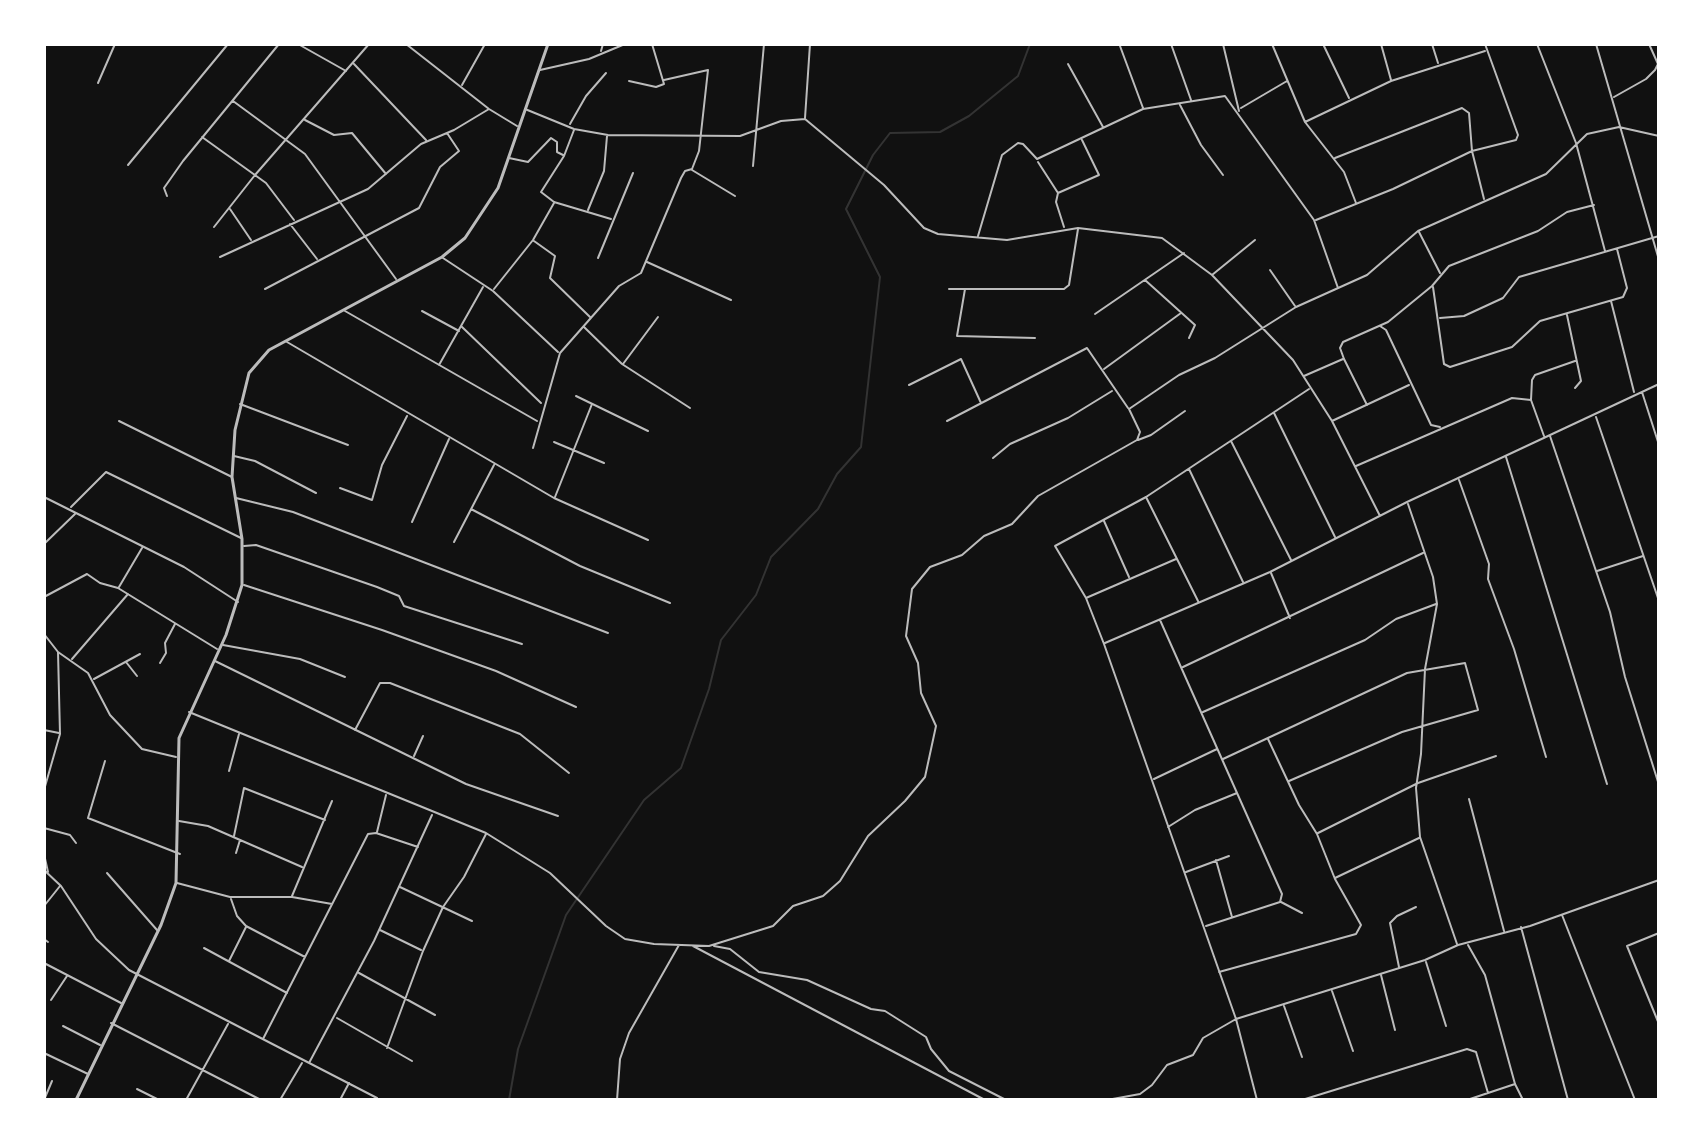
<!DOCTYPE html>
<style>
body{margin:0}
#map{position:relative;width:1703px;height:1144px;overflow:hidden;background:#111;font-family:Arial,sans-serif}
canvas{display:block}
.frame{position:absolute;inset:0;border:46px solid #fff;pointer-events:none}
</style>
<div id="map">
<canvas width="1703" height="1144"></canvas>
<div class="frame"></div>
</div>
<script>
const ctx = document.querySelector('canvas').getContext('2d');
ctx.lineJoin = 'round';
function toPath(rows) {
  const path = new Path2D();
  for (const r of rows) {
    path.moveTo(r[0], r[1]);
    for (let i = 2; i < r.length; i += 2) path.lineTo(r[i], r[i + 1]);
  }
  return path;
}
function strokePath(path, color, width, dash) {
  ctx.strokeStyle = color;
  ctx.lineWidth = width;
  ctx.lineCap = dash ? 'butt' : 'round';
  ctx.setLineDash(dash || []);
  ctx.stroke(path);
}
strokePath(toPath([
 [509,1100,518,1049,566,915,644,800,681,768,709,689,721,640,756,595,771,557,818,509,837,474,861,447,880,277,846,209,873,155,890,133,940,132,969,116,1018,76,1030,44]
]), '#333', 2);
strokePath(toPath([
 [298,44,346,71],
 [406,44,489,109,517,126],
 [834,44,838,44],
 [1171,44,1191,100],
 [1223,44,1239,111],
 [1272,44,1305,122,1344,172,1356,203],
 [1323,44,1349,98],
 [1381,44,1391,80],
 [1432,44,1438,63],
 [1537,44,1576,143,1605,251],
 [1596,44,1659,260],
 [1120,46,1143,108],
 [601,51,603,44],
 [354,64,426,140],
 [1068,64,1103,127],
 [540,70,589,59,625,44],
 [629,81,656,87,664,84,652,44],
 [98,83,115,44],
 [462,85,485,44],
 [1614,97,1646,79,1655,70,1658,64,1649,44],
 [233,101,305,154,396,279],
 [1180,105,1201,145,1223,175],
 [1241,108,1287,81],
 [525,109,574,129,608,135,740,136,781,121,805,119,884,185,924,228,938,234,1007,240,1078,228,1162,238,1212,275,1293,360,1332,421,1380,516],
 [805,118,810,44],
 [305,120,334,135,352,133,386,174],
 [1305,122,1391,81,1485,51],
 [570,124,586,96,606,73],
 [574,130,564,156,541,192,554,202,611,219],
 [202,137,266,183,294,220],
 [509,158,528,162,551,138,557,142,557,152,563,155],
 [1335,158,1462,108,1469,113,1472,151,1484,199],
 [1038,162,1058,193,1056,202,1064,227],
 [128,165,228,44],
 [753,166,764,44],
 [692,170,735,196],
 [1058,193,1099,175,1082,140],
 [167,196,164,188,183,161,279,44],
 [230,209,251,240],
 [588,210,604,171,607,136],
 [1316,220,1393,189,1472,151,1516,140,1518,135,1485,44],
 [290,224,317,259],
 [214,227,255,175,369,44],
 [1419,232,1440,273],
 [978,236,1002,155,1018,143,1023,144,1037,159,1143,109,1225,96,1314,220,1338,288],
 [534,241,555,256,550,278,590,317],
 [220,257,368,189,421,144,454,130,489,109],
 [443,258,493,291,558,352],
 [598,258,633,173],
 [647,262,731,300],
 [1270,270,1295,306],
 [1212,275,1255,240],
 [1145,280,1195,325,1189,338],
 [1433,287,1444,364,1450,367,1512,347,1540,321,1623,297,1627,288,1617,249],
 [265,289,419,208,440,167,459,151,447,133],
 [494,289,533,240,554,203],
 [949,289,1064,289,1069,285,1078,229],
 [965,289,957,336,1035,338],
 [1611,301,1634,392],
 [345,311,537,421],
 [422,311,459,331],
 [1095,314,1184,253],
 [1567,315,1581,381,1575,388],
 [1440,318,1464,316,1503,298,1519,277,1659,236],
 [461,326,541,403],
 [1380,326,1386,330,1431,425,1440,427],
 [584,327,622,364,690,408],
 [287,342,554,498,648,540],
 [623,364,658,317],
 [439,365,483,287],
 [1104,369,1181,313],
 [1304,376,1343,359],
 [909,385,961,359,981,403],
 [1642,392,1659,445],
 [576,396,648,431],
 [240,404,348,445],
 [1367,405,1344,359,1340,348,1343,342,1388,322,1432,286,1449,266,1538,231,1567,212,1594,205],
 [1274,413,1335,537],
 [1596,417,1659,601],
 [119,421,232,477],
 [947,421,1087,348,1128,408],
 [1332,421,1409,385],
 [1544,436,1531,400,1532,380,1535,375,1575,361],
 [1550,436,1610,612,1625,677,1659,785],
 [1138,440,1151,435,1185,411],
 [1231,441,1291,560],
 [554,442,604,463],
 [533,448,560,353,619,286,641,273,681,178,685,171,692,169,699,151,708,70,664,80],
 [234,456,255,461,316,493],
 [1506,457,1607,784],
 [993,458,1010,444,1068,418,1112,391],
 [1356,466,1512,398,1531,400],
 [1189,469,1243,582],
 [1459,480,1489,564,1488,579,1514,649,1546,757],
 [340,488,372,500,382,465,407,416],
 [44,497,184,567,238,602],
 [555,497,592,404],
 [1146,497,1198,601],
 [236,498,293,512,608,633],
 [1408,504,1433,577,1437,604,1425,669,1421,754,1416,788,1420,837,1457,944],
 [71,507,106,472,241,538],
 [471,509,580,566,670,603],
 [1104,521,1129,577],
 [412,522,449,439],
 [454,542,494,465],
 [44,544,75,514],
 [244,546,256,545,377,587,399,596,404,606,522,644],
 [1597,571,1643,556],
 [1271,573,1290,618],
 [244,585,382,630,496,671,576,707],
 [119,587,142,548],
 [44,597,87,574,100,583,118,588,217,649],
 [1086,598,1176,559],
 [1160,620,1282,894,1280,902,1206,926],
 [44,634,58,652,60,734,44,790],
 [1105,643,1270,572,1407,502,1659,384],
 [223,645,300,659,345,677],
 [58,652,88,673,110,715,142,749,176,757],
 [72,659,128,594],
 [215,661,466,784,558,816],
 [126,662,137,676],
 [160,663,166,653,165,643,175,624],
 [1183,667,1423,553],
 [94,679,140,654],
 [189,712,486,833,550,873,606,926,625,939,654,944,709,946,773,926,793,906,823,896,840,881,868,836,905,801,925,777,936,726,921,693,918,663,906,636,912,589,930,567,962,555,984,536,1012,524,1038,496,1137,440,1140,432,1129,409,1179,375,1215,358,1296,307,1367,275,1418,231,1546,174,1587,134,1619,127,1659,136],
 [1203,712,1365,640,1396,619,1436,604],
 [44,730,59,733],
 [355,730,380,683,390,683,520,734,569,773],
 [414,756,423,736],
 [1223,759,1407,673,1465,663,1478,710,1402,732,1289,781],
 [105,761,88,818,180,854],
 [229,771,239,734],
 [1154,779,1217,749],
 [1469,799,1504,931],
 [179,821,208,826,302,867],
 [1168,827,1195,810,1237,793],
 [44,828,70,835,76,843],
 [377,832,386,795],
 [1318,833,1418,783,1496,756],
 [234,836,244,788,325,820],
 [236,853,240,840],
 [44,854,48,872],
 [1216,860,1232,917],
 [44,870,61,886,96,939,129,970,377,1098],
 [1186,872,1229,856],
 [107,873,157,930],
 [1335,878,1419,838],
 [177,883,230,897,292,897,332,904],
 [400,887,472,921],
 [292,896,332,801],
 [231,899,237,916,246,926,305,957],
 [1281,902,1302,913],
 [44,906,60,886],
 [1562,915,1635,1100],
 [1521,927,1568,1100],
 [380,930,421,950],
 [1659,933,1627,946,1659,1024],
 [44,939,48,942],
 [1468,945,1485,975,1515,1084,1523,1100],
 [693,946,985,1100],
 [714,946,730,949,759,972,807,980,871,1009,885,1011,926,1037,931,1049,949,1071,1006,1100],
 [204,948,287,993],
 [229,961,246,927],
 [1426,962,1446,1026],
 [44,963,121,1003],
 [1399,967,1390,923,1397,916,1416,907],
 [1219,972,1356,934,1361,925,1335,879,1317,834,1299,805,1268,739],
 [359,973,435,1015],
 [1381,975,1395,1030],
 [1332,991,1353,1051],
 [51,1000,67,976],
 [1284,1006,1302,1057],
 [337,1018,412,1061],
 [111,1023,261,1100],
 [63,1026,100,1045],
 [263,1039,368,834,376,833,418,847],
 [387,1048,423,951,443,907,464,877,486,834],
 [44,1053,88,1074],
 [309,1063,374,941,432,815],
 [137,1089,159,1100],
 [44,1100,52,1081],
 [186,1100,228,1024],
 [280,1100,302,1063],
 [340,1100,349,1083],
 [617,1100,620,1059,629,1033,679,945],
 [1107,1100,1140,1094,1152,1085,1167,1065,1193,1055,1203,1038,1236,1019,1425,960,1458,945,1530,926,1659,880],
 [1257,1100,1236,1019,1104,644,1086,598,1055,546,1146,497,1309,389],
 [1302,1100,1467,1049,1476,1052,1488,1093],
 [1467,1100,1515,1084]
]), '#bcbcbc', 2);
strokePath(toPath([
 [76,1100,161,925,176,883,179,738,226,635,242,585,242,539,232,477,235,430,249,373,269,350,442,257,465,238,498,188,548,44]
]), '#bcbcbc', 3);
</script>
